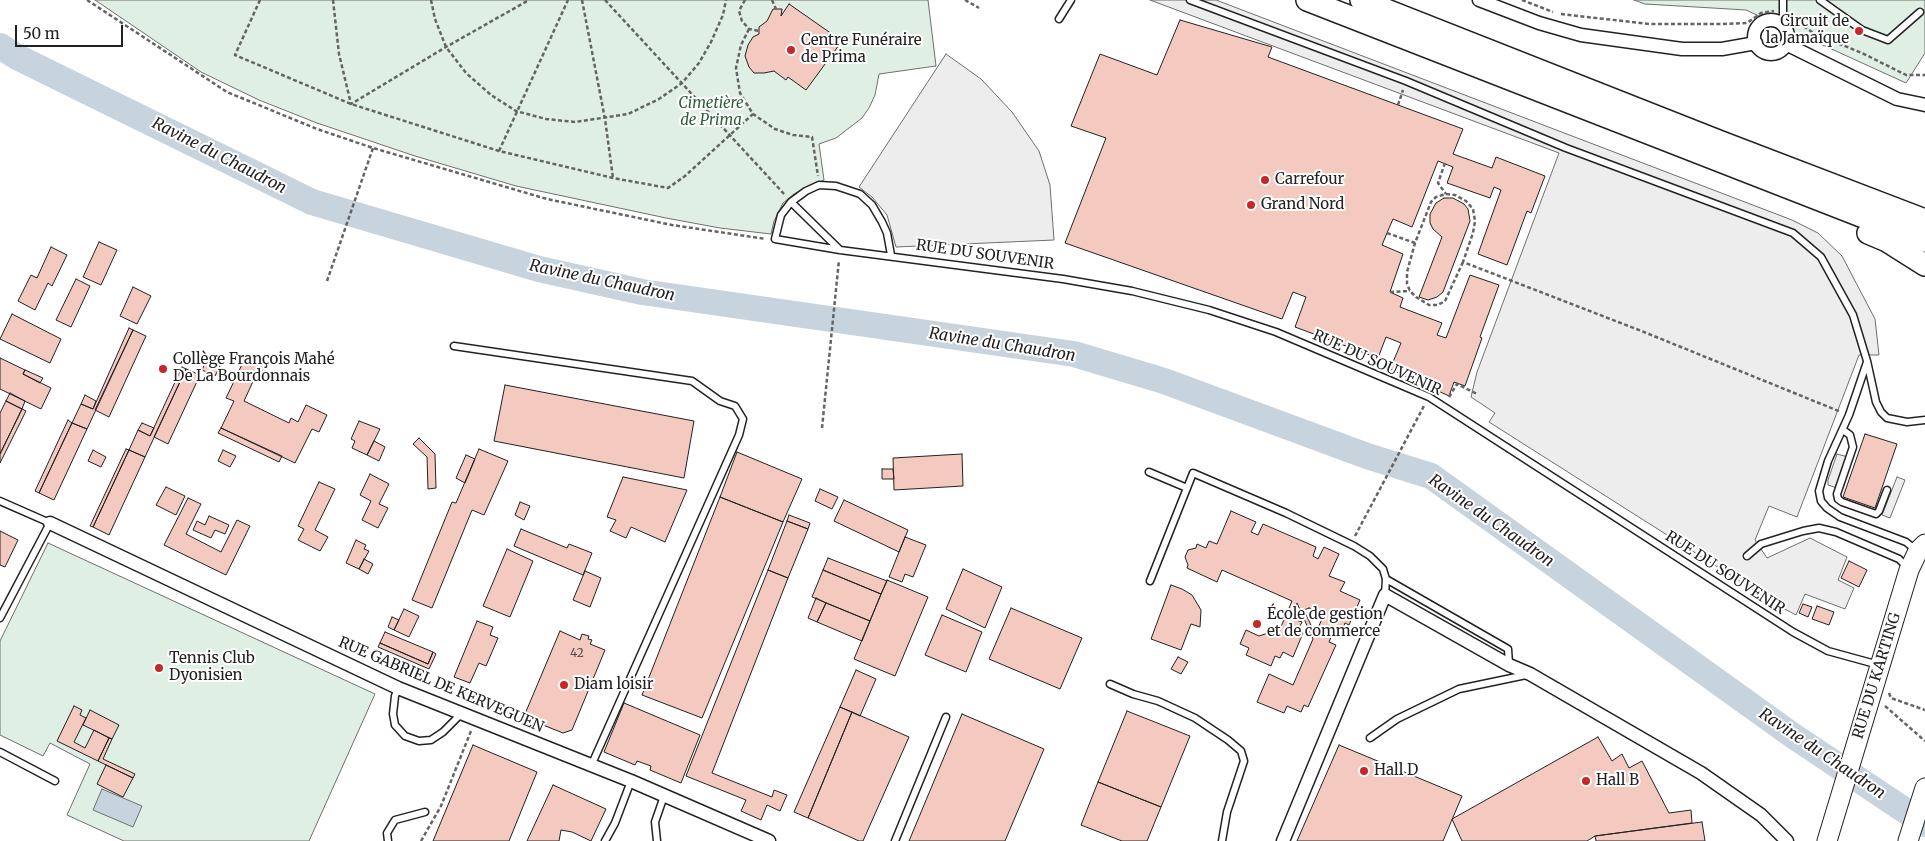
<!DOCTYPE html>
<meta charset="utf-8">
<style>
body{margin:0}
#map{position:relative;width:1925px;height:841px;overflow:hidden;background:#fff;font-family:Merriweather,serif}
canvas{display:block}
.scale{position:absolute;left:15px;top:25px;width:108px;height:22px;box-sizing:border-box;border:2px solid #222;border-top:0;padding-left:6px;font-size:15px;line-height:18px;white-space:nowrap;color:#222;-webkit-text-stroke:4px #fff;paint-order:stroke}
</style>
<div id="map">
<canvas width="1925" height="841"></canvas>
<div class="scale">50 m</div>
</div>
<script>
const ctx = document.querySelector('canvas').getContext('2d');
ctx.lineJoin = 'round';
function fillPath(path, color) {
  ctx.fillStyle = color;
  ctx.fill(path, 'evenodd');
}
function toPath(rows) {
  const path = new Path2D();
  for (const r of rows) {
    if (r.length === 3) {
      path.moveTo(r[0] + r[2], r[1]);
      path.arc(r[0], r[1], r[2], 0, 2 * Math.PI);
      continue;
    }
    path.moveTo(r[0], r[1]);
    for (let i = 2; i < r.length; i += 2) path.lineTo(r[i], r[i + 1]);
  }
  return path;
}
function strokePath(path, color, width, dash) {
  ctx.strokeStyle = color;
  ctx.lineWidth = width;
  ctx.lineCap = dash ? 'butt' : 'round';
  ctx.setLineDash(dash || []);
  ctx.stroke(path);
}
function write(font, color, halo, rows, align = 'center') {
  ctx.font = font + ' Merriweather,serif';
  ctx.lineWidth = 4;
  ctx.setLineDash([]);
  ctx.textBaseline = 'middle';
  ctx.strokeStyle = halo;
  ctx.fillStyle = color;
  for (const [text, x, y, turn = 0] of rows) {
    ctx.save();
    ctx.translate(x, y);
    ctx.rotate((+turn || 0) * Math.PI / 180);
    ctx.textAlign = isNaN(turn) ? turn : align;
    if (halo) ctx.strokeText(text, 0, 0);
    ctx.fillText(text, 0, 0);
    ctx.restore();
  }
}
const green = toPath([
 [95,0,928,0,936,66,879,74,875,95,869,108,862,118,836,138,819,144,824,180,794,194,783,203,774,221,771,234,720,228,666,218,516,186,415,156,317,123,259,100,201,72,95,0],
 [1634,0,1925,0,1925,53,1906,83,1746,10,1645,4,1634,0],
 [48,543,375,694,309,841,124,841,67,815,90,764,50,743,43,756,0,735,0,641,48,543]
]);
fillPath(green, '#e0efe3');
strokePath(green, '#6f6f6f', 1);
const parking = toPath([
 [1150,0,1216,0,1792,220,1818,233,1842,256,1875,319,1879,355,1859,355,1797,517,1769,506,1755,540,1767,558,1810,538,1847,557,1838,580,1854,588,1845,609,1805,594,1796,615,1779,606,1489,422,1495,413,1471,397,1477,372,1559,153,1150,0],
 [946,54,981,79,1012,112,1039,151,1050,185,1054,240,896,247,887,215,872,197,859,187,946,54],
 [1837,454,1848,457,1837,488,1828,485,1828,480,1837,454],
 [1897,477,1905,480,1890,518,1882,515,1897,477]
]);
fillPath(parking, '#ededed');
strokePath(parking, '#6f6f6f', 1);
const water = toPath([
 [102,789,142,806,133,827,93,810,102,789]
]);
fillPath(water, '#c7d3dd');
strokePath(water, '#6f6f6f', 1);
strokePath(toPath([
 [0,46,17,57,312,202,539,269,642,292,1074,354,1164,381,1367,456,1431,476,1792,735,1925,824]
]), '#c7d3dd', 26);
const building = toPath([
 [789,4,842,41,806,90,788,77,786,80,774,71,764,73,754,73,749,67,745,56,748,45,753,37,759,34,759,27,767,21,773,9,782,9,781,16,789,4],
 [1180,20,1272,47,1268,57,1463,129,1453,154,1492,168,1496,157,1545,176,1531,213,1527,211,1507,265,1478,254,1501,190,1494,187,1490,198,1447,183,1453,167,1438,161,1412,227,1393,219,1387,233,1382,245,1403,254,1390,292,1403,298,1400,307,1442,323,1437,335,1446,338,1470,275,1499,285,1480,337,1482,338,1465,386,1454,382,1449,396,1390,369,1401,343,1386,337,1378,358,1295,327,1306,297,1293,292,1282,319,1065,243,1106,138,1071,126,1100,54,1157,75,1180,20],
 [1444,198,1453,198,1464,204,1468,209,1470,221,1443,292,1437,297,1428,300,1419,297,1442,237,1433,229,1430,223,1430,214,1436,203,1444,198],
 [99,242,117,250,101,285,83,277,99,242],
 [51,247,67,255,52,286,48,283,35,310,18,301,31,275,37,278,51,247],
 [76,279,90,286,71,327,56,320,76,279],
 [133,287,151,296,137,324,120,316,133,287],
 [12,314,61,339,50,363,0,339,12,314],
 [129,328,133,330,87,429,72,423,81,404,93,409,129,328],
 [133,330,146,336,109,417,95,410,133,330],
 [247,354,268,364,262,378,256,375,244,401,289,423,291,418,298,422,306,405,327,415,319,432,312,429,295,463,221,428,234,401,226,398,247,354],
 [0,358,25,370,23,374,51,388,41,409,0,389,0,358],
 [207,359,220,366,215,376,202,370,207,359],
 [182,367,186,369,145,457,129,450,138,430,150,436,182,367],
 [186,369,200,375,168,444,154,437,186,369],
 [25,370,43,378,40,383,23,374,25,370],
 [505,385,694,421,684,478,494,441,505,385],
 [10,393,25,401,22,409,6,401,10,393],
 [85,395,96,401,93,409,81,404,85,395],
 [6,401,22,409,0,454,0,413,6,401],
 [22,409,26,411,0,463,0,454,22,409],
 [68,420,72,423,39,493,35,491,68,420],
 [359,421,380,429,367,455,352,448,355,441,351,439,359,421],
 [72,423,87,429,54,500,39,493,72,423],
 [142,423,154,428,150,436,138,430,142,423],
 [221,428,282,456,279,462,218,433,221,428],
 [1865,434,1897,444,1875,508,1843,497,1865,434],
 [419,438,435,454,436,488,428,489,427,457,413,444,419,438],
 [374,441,385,447,379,461,367,455,374,441],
 [126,449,129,450,93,527,90,526,126,449],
 [479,449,508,461,484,515,472,510,432,608,412,600,452,502,456,503,479,449],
 [93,450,106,457,101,467,88,461,93,450],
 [129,450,145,457,109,535,93,527,129,450],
 [223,450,236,456,230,467,218,461,223,450],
 [737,452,802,479,783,522,720,497,737,452],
 [962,454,963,486,894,490,893,458,962,454],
 [466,455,475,459,465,483,456,478,466,455],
 [882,469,893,469,894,479,882,479,882,469],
 [370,474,389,484,379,504,388,508,378,528,362,520,371,501,360,495,370,474],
 [623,477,687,490,665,542,631,527,626,538,610,531,616,520,607,517,623,477],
 [319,482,335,489,315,530,328,537,320,551,298,540,304,529,298,526,319,482],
 [166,487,185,496,176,515,156,505,166,487],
 [820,489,838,497,832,509,815,501,820,489],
 [720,497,783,522,702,718,642,695,720,497],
 [188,498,201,504,186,534,221,552,237,520,250,526,226,575,164,545,188,498],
 [844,500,908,530,899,552,834,521,844,500],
 [520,502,530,506,524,520,515,515,520,502],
 [1231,511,1256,522,1251,532,1258,535,1263,524,1316,547,1313,556,1318,559,1324,547,1339,554,1329,576,1345,582,1340,591,1360,600,1349,625,1345,623,1342,631,1335,628,1329,642,1336,645,1308,707,1304,705,1301,712,1287,706,1284,713,1257,702,1269,674,1293,685,1313,639,1297,603,1291,618,1302,622,1298,630,1303,633,1293,657,1283,652,1280,658,1275,656,1271,666,1246,655,1249,648,1240,644,1246,630,1259,636,1280,629,1292,601,1222,570,1217,582,1187,568,1188,565,1185,557,1188,550,1196,548,1197,544,1206,548,1209,541,1217,544,1231,511],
 [1309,608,1324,615,1315,634,1304,610,1309,608],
 [789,515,810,523,808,529,787,521,789,515],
 [209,516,229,525,225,534,215,530,211,538,193,530,197,521,205,525,209,516],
 [787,521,808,529,788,578,768,570,787,521],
 [521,529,567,548,569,544,592,553,583,575,514,546,521,529],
 [0,531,18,540,5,567,0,565,0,531],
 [905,537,926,545,913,577,905,574,902,582,889,577,905,537],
 [356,540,366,545,364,549,369,551,359,569,346,563,356,540],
 [507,549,533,561,510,617,483,606,507,549],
 [828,558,887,581,881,594,823,570,828,558],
 [364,559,373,564,368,574,359,569,364,559],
 [1849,561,1867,570,1859,587,1841,578,1849,561],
 [963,569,1002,587,985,628,946,609,963,569],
 [768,570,788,578,712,773,772,797,774,790,787,795,780,811,767,805,761,820,741,811,746,800,686,776,768,570],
 [823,570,881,594,870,621,812,597,823,570],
 [585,571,601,578,590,607,573,600,585,571],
 [887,580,928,597,895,676,854,659,887,580],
 [1171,585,1182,589,1192,595,1201,610,1200,627,1191,624,1181,650,1151,639,1171,585],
 [816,598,826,603,817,622,808,618,816,598],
 [826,603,870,621,862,641,817,622,826,603],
 [1803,604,1812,607,1808,617,1799,613,1803,604],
 [1817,606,1834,612,1829,625,1812,619,1817,606],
 [1011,608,1082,638,1060,689,989,659,1011,608],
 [404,609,419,616,409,637,394,630,404,609],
 [942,615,982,632,966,672,925,655,942,615],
 [392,617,399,620,394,630,388,627,392,617],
 [477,621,493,627,490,635,498,638,486,666,479,663,470,683,454,677,477,621],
 [560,631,580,640,582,634,589,636,588,639,592,640,590,644,605,650,572,730,563,733,543,725,538,727,522,721,560,631],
 [385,632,433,652,428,664,380,643,385,632],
 [380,643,428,664,433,652,436,654,429,669,378,647,380,643],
 [1178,657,1188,662,1181,674,1171,669,1178,657],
 [856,670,876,679,860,716,840,707,856,670],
 [624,703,700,735,681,783,650,770,651,766,637,761,635,765,604,752,624,703],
 [74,706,82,710,80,715,86,718,74,742,85,748,94,730,109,738,98,761,57,741,74,706],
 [840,707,852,712,808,818,794,812,840,707],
 [90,710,119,725,112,739,83,725,90,710],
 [1127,711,1190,736,1161,807,1098,782,1127,711],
 [852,712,909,737,863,841,859,841,808,818,852,712],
 [962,714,1044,749,1005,841,909,841,962,714],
 [1598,737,1612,761,1622,754,1629,768,1642,761,1669,813,1691,810,1692,823,1595,836,1587,841,1462,841,1452,819,1598,737],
 [109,738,112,739,103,759,135,774,133,778,98,761,109,738],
 [473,745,537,772,509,841,433,841,473,745],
 [1339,745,1462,796,1443,841,1297,841,1339,745],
 [106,765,133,778,123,797,97,784,106,765],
 [1098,782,1161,807,1147,841,1122,841,1081,825,1098,782],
 [553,785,606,809,591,841,572,832,561,830,559,841,527,841,553,785],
 [1702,822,1705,841,1596,841,1595,836,1702,822]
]);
fillPath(building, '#f3c9c0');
strokePath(building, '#222', 1);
const service = toPath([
 [1190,0,1406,81,1566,148,1793,233,1821,257,1853,315,1867,361,1876,402,1881,412,1887,418,1907,422,1925,420],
 [1783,0,1783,25],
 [1820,0,1862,30,1888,40,1920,12],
 [1059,19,1071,0],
 [791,202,840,250],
 [891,255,887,233,882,222,872,205,860,194,836,186,819,185,806,191,791,202,781,215,775,239,840,250,1063,279,1132,291,1209,310,1276,332,1429,397,1793,632,1828,651,1879,665],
 [454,346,692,381,720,401,735,406,743,419,739,435,591,766],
 [1867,362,1849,415,1828,461,1819,491,1821,501,1827,508,1840,517,1906,542,1917,551],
 [1843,430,1850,435,1853,447,1837,494,1838,499,1842,502,1876,514,1879,511,1887,490],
 [1149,472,1187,488],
 [0,501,50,523,0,618],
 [1747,556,1761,544,1803,531,1819,528,1836,532,1899,559,1907,567],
 [1386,579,1508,649,1509,664],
 [1150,581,1193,473,1286,513,1354,546,1370,556,1383,569,1386,579,1385,595],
 [1110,684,1133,694,1158,701,1195,718,1228,740,1241,751,1244,761,1227,812,1222,841],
 [398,688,395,696,393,714,395,725,405,736,419,741,431,740,443,732,462,713],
 [1370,738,1397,719,1459,689,1526,675],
 [0,752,55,781],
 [388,841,387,833,395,820,425,812],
 [605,841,615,823,631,781],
 [657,841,655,822,664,796],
 [895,841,946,717]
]);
const minor = toPath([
 [1479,0,1539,23,1581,35,1682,49,1722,49,1756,43],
 [1771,37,17],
 [1786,44,1897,99,1925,105],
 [50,523,398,688,631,781,769,841],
 [1283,841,1385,595,1509,665,1530,674,1701,773,1761,815,1787,841]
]);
const secondary = toPath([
 [1827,841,1909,570,1918,551,1925,544],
 [1908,841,1925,788]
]);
const trunk = toPath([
 [1307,0,1925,241],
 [1361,0,1721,142,1925,220],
 [1868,233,1887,241,1925,265]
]);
strokePath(service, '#222', 9);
strokePath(minor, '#222', 15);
strokePath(secondary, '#222', 21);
strokePath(trunk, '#222', 24);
strokePath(toPath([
 [87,0,227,92,317,129,373,148,547,199,672,225,766,239],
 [260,0,235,55,351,104,499,151,613,178,668,188,685,176,753,114],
 [333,0,339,54,351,104,446,47,529,0],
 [431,0,435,19,446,47,466,73,491,95,516,111,546,119,575,122,628,114,659,99,682,83,699,63,711,42,723,15,726,0],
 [582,0,605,119,613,178],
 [605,0,785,195],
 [745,0,739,11,742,21,749,29,759,31],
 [772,0,776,9],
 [965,0,979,8],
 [1522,0,1553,12],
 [1561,14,1649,24,1722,24,1747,23,1761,13,1774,11],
 [1793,19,1815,34,1862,53,1906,75,1925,75],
 [749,29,741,45,736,68,740,93,753,114,775,129,793,135,812,137,818,176],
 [1398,105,1403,90],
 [499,151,568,0],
 [1445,163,1438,183,1446,194],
 [1387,233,1415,243],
 [1463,262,1445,301,1438,305,1429,305,1416,297,1410,291,1407,284,1407,272,1415,243,1431,202,1436,197,1446,194,1455,195,1466,201,1473,209,1475,221,1473,233,1463,262,1644,332,1841,412],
 [327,281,373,148],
 [1390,292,1410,291],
 [1449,397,1457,384,1477,394],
 [822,428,839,260],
 [1355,536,1425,404],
 [1889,693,1891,698,1925,710],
 [1885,706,1925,741],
 [421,841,441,806,471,731]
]), '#646464', 2.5, [4, 2.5]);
strokePath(service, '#fff', 6);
strokePath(minor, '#fff', 12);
strokePath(secondary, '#fff', 19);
strokePath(trunk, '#fff', 21);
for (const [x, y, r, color] of [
 [1859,31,5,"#c62828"],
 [791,50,5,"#c62828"],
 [1265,180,5,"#c62828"],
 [1251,205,5,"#c62828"],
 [163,369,5,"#c62828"],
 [1257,624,5,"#c62828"],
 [159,668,5,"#c62828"],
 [564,685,5,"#c62828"],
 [1364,771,5,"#c62828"],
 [1586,781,5,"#c62828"]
]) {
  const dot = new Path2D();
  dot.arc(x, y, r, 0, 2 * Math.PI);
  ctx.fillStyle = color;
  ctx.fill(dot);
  strokePath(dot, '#fff', 2);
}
write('12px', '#564c4a', null, [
 ["42",577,654]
]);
write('15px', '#222', '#fff', [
 ["Circuit de",1849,22,"right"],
 ["la Jamaïque",1849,39,"right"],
 ["Centre Funéraire",801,41],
 ["de Prima",801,58],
 ["Carrefour",1275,180],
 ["Grand Nord",1261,205],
 ["Collège François Mahé",173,360],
 ["De La Bourdonnais",173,377],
 ["École de gestion",1267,615],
 ["et de commerce",1267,632],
 ["Tennis Club",169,659],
 ["Dyonisien",169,676],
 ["Diam loisir",574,685],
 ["Hall D",1374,771],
 ["Hall B",1596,781]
], 'left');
write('italic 15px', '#2f5e38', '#fff', [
 ["Cimetière",711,104],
 ["de Prima",711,121]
]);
write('15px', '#222', '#fff', [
 ["RUE DU SOUVENIR",985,255,8],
 ["RUE DU SOUVENIR",1377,363,24],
 ["RUE DU SOUVENIR",1725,573,33],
 ["RUE DU KARTING",1877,676,-73],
 ["RUE GABRIEL DE KERVEGUEN",441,685,23]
]);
write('italic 16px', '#222', '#fff', [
 ["Ravine du Chaudron",219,156,27],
 ["Ravine du Chaudron",602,281,12],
 ["Ravine du Chaudron",1002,345,9],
 ["Ravine du Chaudron",1491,521,35],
 ["Ravine du Chaudron",1822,754,34]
]);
</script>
